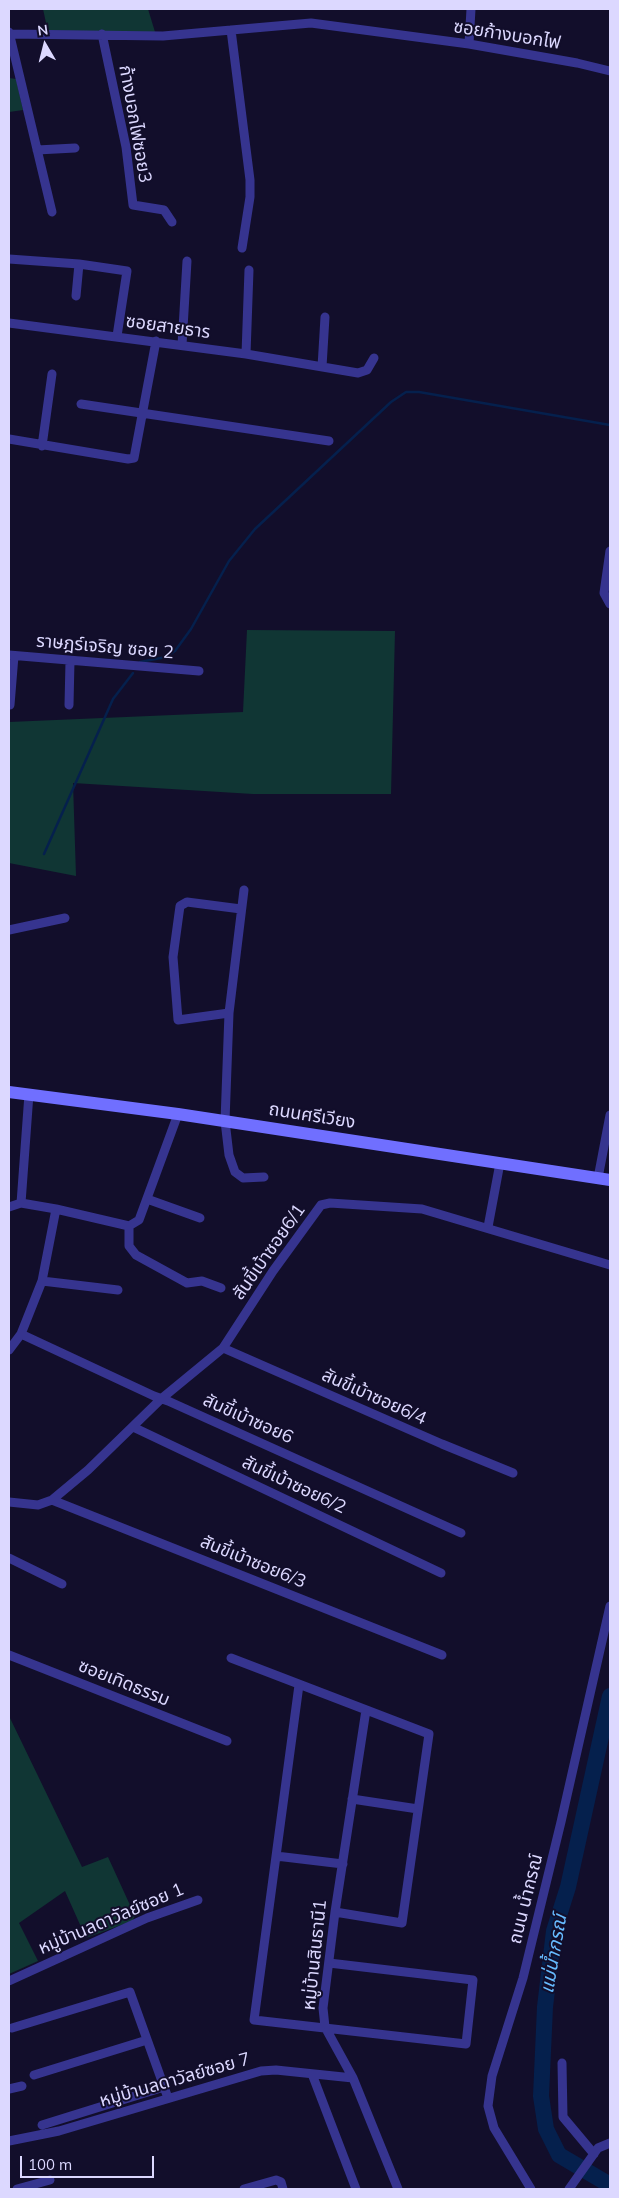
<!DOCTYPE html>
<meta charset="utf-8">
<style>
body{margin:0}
#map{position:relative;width:619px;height:2198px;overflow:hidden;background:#120e2b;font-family:Mulish,sans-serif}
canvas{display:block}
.frame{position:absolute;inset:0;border:10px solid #dcd8ff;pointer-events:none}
.north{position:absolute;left:20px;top:20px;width:50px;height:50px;-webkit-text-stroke:4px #120e2b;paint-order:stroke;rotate:352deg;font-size:14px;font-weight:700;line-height:20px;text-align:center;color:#dcd8ff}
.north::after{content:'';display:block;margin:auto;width:18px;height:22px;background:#dcd8ff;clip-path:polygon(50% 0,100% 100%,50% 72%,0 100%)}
.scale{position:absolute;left:20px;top:2156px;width:134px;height:22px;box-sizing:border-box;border:2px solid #dcd8ff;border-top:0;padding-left:6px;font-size:15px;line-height:18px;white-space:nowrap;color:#dcd8ff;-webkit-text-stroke:4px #120e2b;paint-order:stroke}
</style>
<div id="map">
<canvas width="619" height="2198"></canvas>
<div class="frame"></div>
<div class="north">N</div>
<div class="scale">100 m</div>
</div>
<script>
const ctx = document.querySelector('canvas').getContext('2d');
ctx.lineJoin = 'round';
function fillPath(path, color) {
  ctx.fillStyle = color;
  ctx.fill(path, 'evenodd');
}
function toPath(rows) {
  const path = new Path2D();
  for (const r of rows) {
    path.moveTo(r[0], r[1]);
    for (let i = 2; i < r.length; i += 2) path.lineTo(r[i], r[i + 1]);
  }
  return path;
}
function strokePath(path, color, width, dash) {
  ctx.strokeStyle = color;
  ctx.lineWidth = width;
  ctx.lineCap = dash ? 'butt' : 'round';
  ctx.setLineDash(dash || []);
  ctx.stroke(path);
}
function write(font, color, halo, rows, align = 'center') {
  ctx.font = font + ' Mulish,"Noto Sans Thai",sans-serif';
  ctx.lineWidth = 4;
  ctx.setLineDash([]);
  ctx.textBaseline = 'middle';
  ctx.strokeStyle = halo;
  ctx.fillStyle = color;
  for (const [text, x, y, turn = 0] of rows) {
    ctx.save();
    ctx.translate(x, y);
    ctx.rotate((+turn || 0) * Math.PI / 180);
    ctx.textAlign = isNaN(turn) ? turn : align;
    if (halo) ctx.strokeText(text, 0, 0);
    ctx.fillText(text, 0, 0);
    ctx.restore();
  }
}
fillPath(toPath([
 [43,9,148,9,155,32,48,32],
 [9,78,16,79,23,110,9,112],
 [247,630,395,631,391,794,253,794,73,783,76,876,9,863,9,722,243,712],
 [9,1716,82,1867,108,1857,135,1916,132,1921,86,1938,65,1891,19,1923,38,1961,9,1974]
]), '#103634');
strokePath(toPath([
 [140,662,166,657,175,651,191,629,229,561,255,529,391,402,406,392,419,392,610,425],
 [44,854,113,699,133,673]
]), '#05204d', 2.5);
strokePath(toPath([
 [610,1696,568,1887,554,1931,545,2007,541,2096,546,2129,559,2155,610,2185]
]), '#05204d', 16);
strokePath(toPath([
 [231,30,250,180,250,197,242,248],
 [9,32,52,212],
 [9,34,163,36,311,23,469,44,577,63,610,71],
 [102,34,126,147,133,205,164,210,172,222],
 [469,44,471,9],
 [37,150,75,148],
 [9,259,79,264,127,271,117,336],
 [76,296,79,264],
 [9,323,246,354,358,373,367,370,374,358],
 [182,345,187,261],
 [246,354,249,270],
 [322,367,325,317],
 [81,404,329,441],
 [9,439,128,459,134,458,156,341],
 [42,446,52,374],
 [610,551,604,593,610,604],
 [9,655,199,671],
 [10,705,14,656],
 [69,705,70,661],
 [244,890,229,1013,225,1121,229,1155,235,1172,243,1178,264,1177],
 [9,930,65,918],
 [229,1013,178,1020,173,957,180,906,187,902,241,909],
 [598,1178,610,1115],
 [147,1199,200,1218],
 [21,1203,56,1209],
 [9,1207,21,1203,29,1094],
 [129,1226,129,1246,136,1255,187,1283,202,1281,221,1288],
 [488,1227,500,1163],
 [42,1281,118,1290],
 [21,1334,154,1396,168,1401,461,1533],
 [223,1348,442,1444,513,1473],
 [9,1350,21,1334,42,1281,56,1209,129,1226,139,1220,178,1114],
 [133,1427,441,1573],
 [52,1500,442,1655],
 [9,1502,38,1505,52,1500,88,1470,161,1399,223,1348,273,1271,321,1205,330,1203,422,1209,610,1265],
 [9,1558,62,1584],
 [9,1655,227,1741],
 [231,1658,429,1734,402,1923,335,1912],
 [299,1685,254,2020,466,2044,473,1980,329,1963],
 [366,1710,335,1912,323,2008,325,2027,353,2078,398,2189],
 [352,1799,418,1809],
 [276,1856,343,1864],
 [9,1981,147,1918,198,1900],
 [12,2028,130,1992,168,2098],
 [562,2063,563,2117,594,2154],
 [312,2074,356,2189],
 [34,2075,147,2040],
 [9,2089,22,2086],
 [42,2125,164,2087],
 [9,2141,59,2131,261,2071,276,2070,353,2078],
 [17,2189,50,2180],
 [244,2189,276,2180,281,2182,283,2189],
 [531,2189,494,2128,488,2106,492,2076,523,1978,561,1822,610,1606],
 [569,2189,598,2148,610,2143]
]), '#36348f', 9);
strokePath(toPath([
 [9,1092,178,1114,610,1180]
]), '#706fff', 12);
write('18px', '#dcd8ff', '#120e2b', [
 ["ซอยก้างบอกไฟ",507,35,9],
 ["ก้างบอกไฟซอย3",135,124,80],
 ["ซอยสายธาร",168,327,8],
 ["ราษฎร์เจริญ ซอย 2",105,647,5],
 ["ถนนศรีเวียง",312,1116,9],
 ["สันขี้เบ้าซอย6/1",269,1252,-55],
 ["สันขี้เบ้าซอย6/4",374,1397,24],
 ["สันขี้เบ้าซอย6",248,1419,24],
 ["สันขี้เบ้าซอย6/2",294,1485,25],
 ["สันขี้เบ้าซอย6/3",253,1562,22],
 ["ซอยเทิดธรรม",124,1683,22],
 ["ถนน น้ำกรณ์",526,1899,-76],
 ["หมู่บ้านลดาวัลย์ซอย 1",111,1919,-23],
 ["หมู่บ้านสินธานี1",315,1955,-84],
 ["หมู่บ้านลดาวัลย์ซอย 7",175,2080,-16]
]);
write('italic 19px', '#6bf', '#120e2b', [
 ["แม่น้ำกรณ์",554,1954,-80]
]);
</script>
